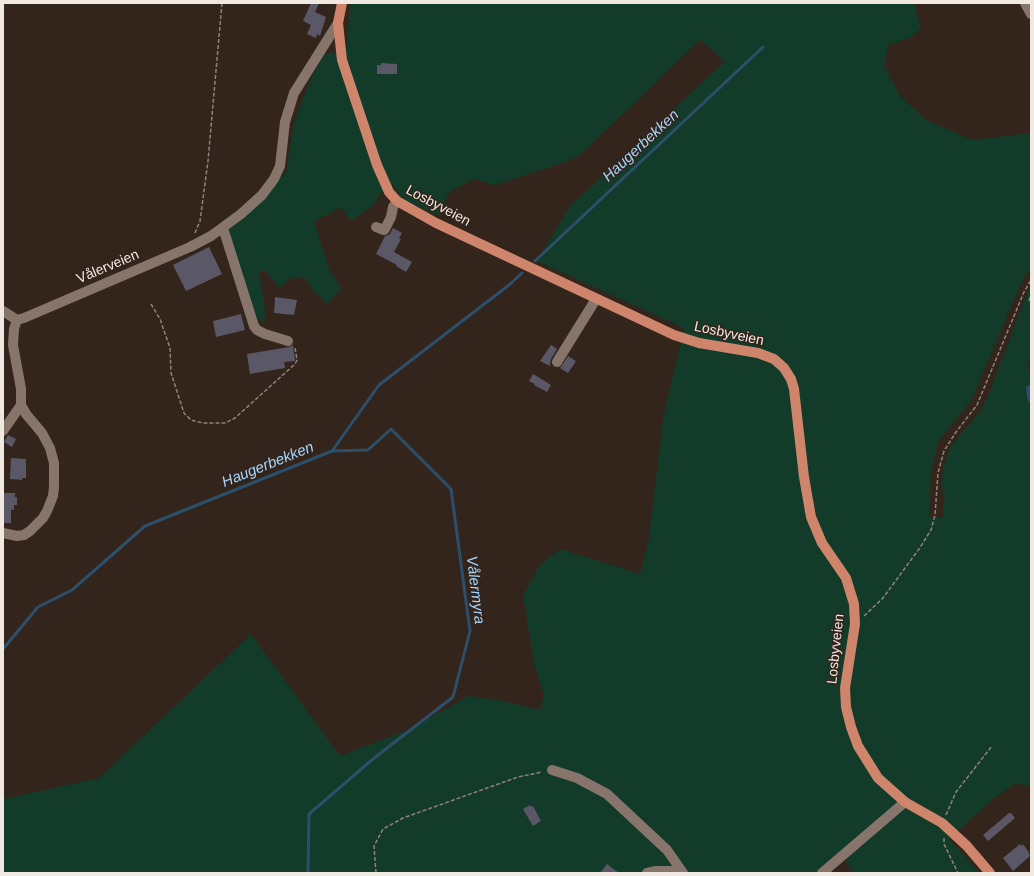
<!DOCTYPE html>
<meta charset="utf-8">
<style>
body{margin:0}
#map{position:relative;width:1034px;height:876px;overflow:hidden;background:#33251c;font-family:Helvetica,sans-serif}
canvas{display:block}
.frame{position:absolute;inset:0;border:4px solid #f2e8e2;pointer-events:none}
</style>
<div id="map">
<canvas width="1034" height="876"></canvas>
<div class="frame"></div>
</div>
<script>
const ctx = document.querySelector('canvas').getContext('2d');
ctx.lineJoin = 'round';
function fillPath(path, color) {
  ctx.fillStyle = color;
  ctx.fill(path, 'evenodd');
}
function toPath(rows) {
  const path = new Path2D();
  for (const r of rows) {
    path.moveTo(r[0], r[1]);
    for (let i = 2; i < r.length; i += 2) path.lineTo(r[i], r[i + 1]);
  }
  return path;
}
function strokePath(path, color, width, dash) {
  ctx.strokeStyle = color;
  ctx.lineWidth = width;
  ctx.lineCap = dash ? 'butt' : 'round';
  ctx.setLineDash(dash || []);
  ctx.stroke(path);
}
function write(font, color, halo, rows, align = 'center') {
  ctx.font = font + ' Helvetica,sans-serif';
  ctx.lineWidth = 3;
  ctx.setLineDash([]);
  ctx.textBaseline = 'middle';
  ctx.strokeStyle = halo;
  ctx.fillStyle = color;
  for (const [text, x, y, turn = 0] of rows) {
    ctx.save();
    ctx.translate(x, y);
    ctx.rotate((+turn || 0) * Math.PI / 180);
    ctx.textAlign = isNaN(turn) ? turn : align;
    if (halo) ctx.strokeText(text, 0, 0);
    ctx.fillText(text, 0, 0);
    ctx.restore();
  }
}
fillPath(toPath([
 [350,3,914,3,921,28,910,38,888,45,884,66,900,96,926,120,972,140,1031,133,1031,274,1029,271,1021,283,972,399,938,442,931,473,929,517,943,518,943,507,945,495,941,490,943,468,949,450,959,436,981,410,989,394,1027,293,1031,286,1031,355,1028,364,1028,371,1031,370,1031,384,1026,387,1027,398,1031,405,1031,787,1016,783,993,799,949,839,980,873,853,873,843,856,822,873,3,873,3,799,99,778,251,634,340,756,410,729,468,696,498,700,540,710,544,695,534,664,523,595,540,565,560,549,640,574,649,539,663,419,684,328,537,261,570,206,725,61,700,40,579,156,559,164,495,185,475,179,449,192,439,216,404,200,391,183,382,192,373,205,351,221,341,207,314,222,330,271,341,288,328,304,315,293,305,278,292,277,279,288,265,270,259,272,266,316,263,322,251,316,226,231,258,205,286,172,294,123,308,85,323,55,346,49]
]), '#133b29');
fillPath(toPath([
 [1031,384,1031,405,1027,398,1026,387]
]), '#2c4f6b');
strokePath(toPath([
 [535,261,763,47],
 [3,649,38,607,72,590,145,526,332,451,379,385,509,285,522,273],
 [308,873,309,814,373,759,453,697,470,631,451,489,391,429,368,450,332,451]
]), '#2c4f6b', 3);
fillPath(toPath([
 [311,3,319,3,315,12,326,17,320,36,317,34,316,38,307,34,311,25,303,21],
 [381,63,397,64,397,74,377,74,377,65,381,65],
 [393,228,402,233,399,238,401,239,394,252,412,262,406,272,396,266,397,265,376,254,385,236,390,234],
 [209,247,222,274,186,291,173,265],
 [275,297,297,300,294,315,274,313],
 [241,314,245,330,216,337,213,321],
 [293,345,295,361,284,362,285,368,250,374,247,354,289,347],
 [551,345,557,349,551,359,550,366,540,361],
 [568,356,576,361,568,373,560,368],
 [533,374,551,385,547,392,534,385,535,384,529,381],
 [8,435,16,439,12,447,4,442],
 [11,458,26,459,26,478,22,478,22,480,10,479],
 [3,493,15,493,15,497,17,497,17,505,14,505,14,510,11,510,11,523,3,523],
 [530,805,531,807,533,806,541,821,533,826,523,809],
 [1009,813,1011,813,1015,818,988,841,983,835],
 [1020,844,1022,846,1023,844,1028,851,1030,856,1013,871,1003,858],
 [607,864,619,873,600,873]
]), '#5a5767');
strokePath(toPath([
 [195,233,200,221,208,161,222,3],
 [1029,301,1031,294],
 [151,304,160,319,170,348,171,373,184,413,191,420,203,423,225,423,235,418,295,364,297,360,295,348],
 [864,616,883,598,919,549,931,530,935,515,938,473,944,451,956,432,977,405,1024,292,1031,280],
 [946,815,956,792,992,746],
 [944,838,944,844,958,873],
 [376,873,374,846,383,829,403,818,518,777,542,772]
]), '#8f837c', 1.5, [4, 2]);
strokePath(toPath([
 [1025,3,1031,14],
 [376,227,384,230,385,229,391,217,393,207,397,201],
 [223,228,254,326,257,330,265,334,288,341],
 [3,311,17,320,24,318,190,247,211,236,241,214,262,195,274,179,280,166,285,122,294,93,338,23],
 [557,362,596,299],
 [3,431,21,405,21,389,13,345,14,329,17,320],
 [3,533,17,536,24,535,30,531,43,518,47,511,53,496,54,487,54,463,50,448,42,433,26,414,21,405],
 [552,770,577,778,607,794,667,850,683,873],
 [647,873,656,871,675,871,682,873],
 [822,873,905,802]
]), '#87756b', 10);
strokePath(toPath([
 [342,3,338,23,342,60,377,165,389,192,397,201,436,223,674,335,699,343,758,353,774,359,784,368,791,379,794,389,804,477,811,517,822,543,846,578,854,604,855,624,845,688,846,707,851,727,858,746,878,778,905,802,942,823,967,846,990,873]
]), '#ce856c', 10);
write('14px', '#f2e8e2', '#33251c', [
 ["Losbyveien",438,206,28],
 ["Vålerveien",108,267,-23],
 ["Losbyveien",729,334,12],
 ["Losbyveien",836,649,-84]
]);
write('italic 15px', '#a6d5fc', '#33251c', [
 ["Haugerbekken",641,146,-43],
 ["Haugerbekken",268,465,-22],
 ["Vålermyra",475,590,83]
]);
</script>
